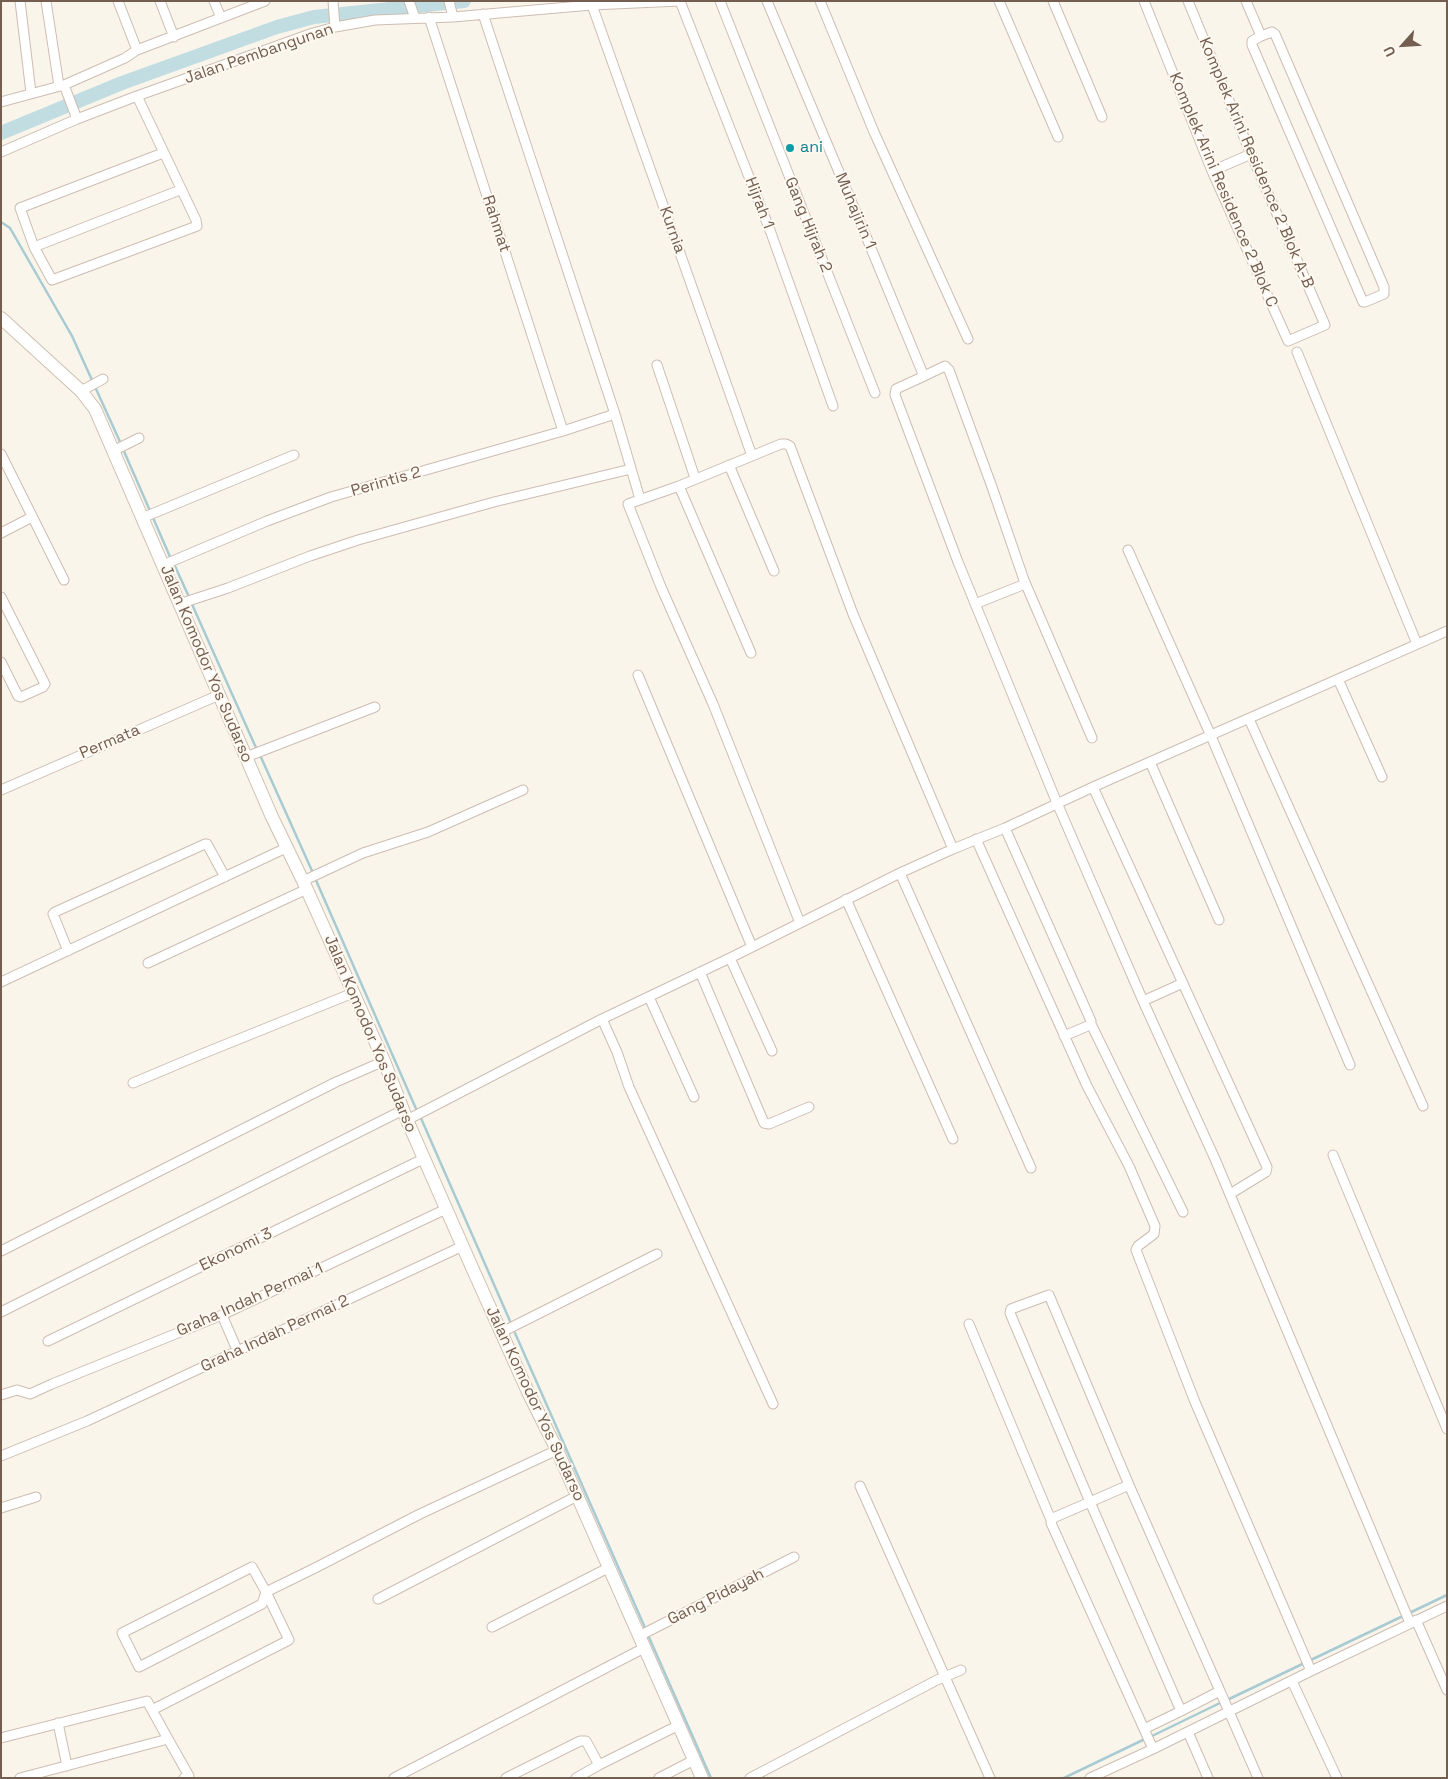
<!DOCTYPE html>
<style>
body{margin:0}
#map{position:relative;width:1448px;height:1779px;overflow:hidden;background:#faf5eb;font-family:"Space Grotesk",sans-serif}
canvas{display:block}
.frame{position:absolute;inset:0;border:2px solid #735e50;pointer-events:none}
.north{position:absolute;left:1378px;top:20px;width:50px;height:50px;-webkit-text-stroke:4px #fdf9f1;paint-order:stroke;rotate:244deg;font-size:14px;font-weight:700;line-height:20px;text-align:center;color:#735e50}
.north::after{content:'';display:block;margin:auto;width:18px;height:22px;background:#735e50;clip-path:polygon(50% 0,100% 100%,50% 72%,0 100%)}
</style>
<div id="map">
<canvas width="1448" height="1779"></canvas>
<div class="frame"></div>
<div class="north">U</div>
</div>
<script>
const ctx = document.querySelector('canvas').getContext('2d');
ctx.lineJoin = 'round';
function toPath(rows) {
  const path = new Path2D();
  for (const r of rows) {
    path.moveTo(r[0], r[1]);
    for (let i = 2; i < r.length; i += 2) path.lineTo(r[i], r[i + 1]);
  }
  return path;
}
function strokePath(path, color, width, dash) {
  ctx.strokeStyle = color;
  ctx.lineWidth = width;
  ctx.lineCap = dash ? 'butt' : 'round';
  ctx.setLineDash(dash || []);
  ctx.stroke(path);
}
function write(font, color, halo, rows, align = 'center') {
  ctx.font = font + ' "Space Grotesk",sans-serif';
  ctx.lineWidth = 4;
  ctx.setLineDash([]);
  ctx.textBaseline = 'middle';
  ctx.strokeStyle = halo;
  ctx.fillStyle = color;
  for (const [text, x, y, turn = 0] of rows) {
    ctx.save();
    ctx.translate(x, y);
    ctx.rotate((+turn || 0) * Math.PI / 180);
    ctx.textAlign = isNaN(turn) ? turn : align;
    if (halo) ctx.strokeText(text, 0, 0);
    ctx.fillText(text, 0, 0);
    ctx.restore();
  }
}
strokePath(toPath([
 [1,222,10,228,72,336,121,444],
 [123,449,171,559],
 [174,564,189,597],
 [191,602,257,750],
 [260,755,313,873],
 [315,878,417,1111],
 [420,1116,510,1321],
 [515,1333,646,1630],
 [648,1635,711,1778],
 [1227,1700,1447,1595],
 [1150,1737,1222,1702],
 [1064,1778,1145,1739]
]), '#a8cbd3', 2.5);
strokePath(toPath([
 [1,133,122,83,277,27,314,17,464,1]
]), '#c1dde2', 14);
const street = toPath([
 [20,1,31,93],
 [46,1,59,86],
 [118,1,137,50],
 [160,1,174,37],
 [214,1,221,18],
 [333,1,335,27],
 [409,1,415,18],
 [449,1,453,17],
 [680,1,771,233,833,406],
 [720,1,875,393],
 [767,1,868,241,923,374,920,378,896,389,895,395,958,562,1057,803,1143,1001,1215,1159,1410,1623],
 [820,1,874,132,968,339],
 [999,1,1058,137],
 [1053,1,1102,117],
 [1144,1,1212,171,1288,341,1325,325,1251,154,1188,1],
 [1246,1,1261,36,1252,41,1252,45,1363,302,1365,302,1384,294,1384,287,1275,34,1272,32,1261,36],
 [592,5,752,456],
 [483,14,615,414,640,499],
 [429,17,563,431],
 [64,85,77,119],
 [137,96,196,220,197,226,52,280,34,247,20,208,163,153],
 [1,102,64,85,125,58,137,50,265,1],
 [1,152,77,119,137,96,313,33,335,27,375,20,453,17,592,5,680,1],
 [1212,171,1251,154],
 [34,247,180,190],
 [1297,352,1417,644],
 [657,365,695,478],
 [920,378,945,366,949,370,992,487,1024,580,1092,738],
 [81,391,103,379],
 [113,451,139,438],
 [1,454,64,580],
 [729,465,774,571],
 [679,486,751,653],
 [142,518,294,455],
 [1,533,32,517],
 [1128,550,1211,736,1350,1065],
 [163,565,267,521,331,497,563,431,615,414],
 [1,597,45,684,43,687,21,697,18,696,1,662],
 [179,604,228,588,310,556,358,540,494,502,631,469],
 [975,604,1025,584],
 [638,675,752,947],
 [1338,679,1382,777],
 [1249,719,1423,1106],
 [246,757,375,707],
 [1150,762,1219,920],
 [1093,787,1267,1167,1266,1172,1230,1194],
 [1,790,219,695],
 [1005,828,1091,1021,1090,1025,1064,1036],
 [976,839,1087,1086,1129,1166,1155,1226,1154,1234,1138,1246,1136,1250,1195,1402,1311,1671],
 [900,873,1031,1168],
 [303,881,363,853,428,832,523,790],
 [846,899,953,1139],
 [800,923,713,704,661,587,628,504,679,486,781,444,786,444,790,446,853,614,953,849],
 [68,951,53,914,55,912,205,844,207,844,225,877],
 [730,958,772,1051],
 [148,963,307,889],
 [700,972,764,1123,769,1124,809,1107],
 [1,982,286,848],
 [649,997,694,1097],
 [1143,1001,1183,983],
 [602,1019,617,1052,629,1087,773,1404],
 [1091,1024,1183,1212],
 [133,1083,197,1056,353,993],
 [407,1120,602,1019,730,958,900,873,953,849,1005,828,1093,787,1447,631],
 [1333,1155,1447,1429],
 [1,1251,336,1082,384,1061],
 [1,1312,403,1110],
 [222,1315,238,1352],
 [969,1324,1051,1520],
 [502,1332,657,1254],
 [48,1341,425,1158],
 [1,1395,17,1390,30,1394,52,1384,222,1315,446,1209],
 [1,1456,87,1421,463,1246],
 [1129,1485,1220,1691,1181,1711,1090,1502,1010,1313,1011,1309,1049,1295,1129,1485,1090,1502,1053,1518,1051,1523,1153,1749],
 [860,1486,990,1778],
 [1,1508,36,1497],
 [378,1599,577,1496],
 [1416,1620,1447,1690],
 [492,1627,608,1568],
 [639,1636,794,1557],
 [1292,1681,1337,1778],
 [1220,1691,1258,1778],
 [152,1710,289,1640,266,1592,252,1567,122,1633,139,1667,262,1604,266,1592,315,1568,420,1514,557,1450],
 [58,1723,67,1766],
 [1144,1729,1181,1711],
 [1188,1732,1208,1778],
 [1,1738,147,1701,168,1739,20,1778],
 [168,1739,189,1776,184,1778],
 [394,1778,644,1648],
 [506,1778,580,1741,586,1741,599,1765,679,1725],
 [576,1778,599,1765],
 [659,1778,694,1760],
 [750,1778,937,1680,961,1670],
 [1090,1778,1153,1749,1311,1671,1447,1606]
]);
const secondary = toPath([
 [1,318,81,391,95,409,272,817,303,881,384,1061,407,1120,474,1272,528,1392,557,1450,702,1778]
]);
strokePath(street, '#ccbdb2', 11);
strokePath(secondary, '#cebeaf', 14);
strokePath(street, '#fff', 9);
strokePath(secondary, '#fff', 12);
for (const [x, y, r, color] of [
 [790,148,5,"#0f9aa8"]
]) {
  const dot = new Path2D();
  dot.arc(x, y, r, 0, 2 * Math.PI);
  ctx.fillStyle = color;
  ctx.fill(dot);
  strokePath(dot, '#fdf9f1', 2);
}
write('16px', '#735e50', '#fdf9f1', [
 ["Jalan Pembangunan",259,54,-19],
 ["Komplek Arini Residence 2 Blok A-B",1256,163,67],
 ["Komplek Arini Residence 2 Blok C",1223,190,67],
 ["Hijrah 1",759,203,69],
 ["Muhajirin 1",855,211,67],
 ["Rahmat",496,224,72],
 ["Gang Hijrah 2",808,225,68],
 ["Kurnia",672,230,70],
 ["Perintis 2",386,482,-16],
 ["Jalan Komodor Yos Sudarso",206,664,67],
 ["Permata",110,742,-23],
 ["Jalan Komodor Yos Sudarso",370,1034,67],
 ["Ekonomi 3",236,1250,-26],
 ["Graha Indah Permai 1",250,1300,-24],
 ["Graha Indah Permai 2",275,1334,-25],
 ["Jalan Komodor Yos Sudarso",535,1404,65],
 ["Gang Pidayah",716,1597,-27]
]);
write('16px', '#0d838f', '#fdf9f1', [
 ["ani",800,148]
], 'left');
</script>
